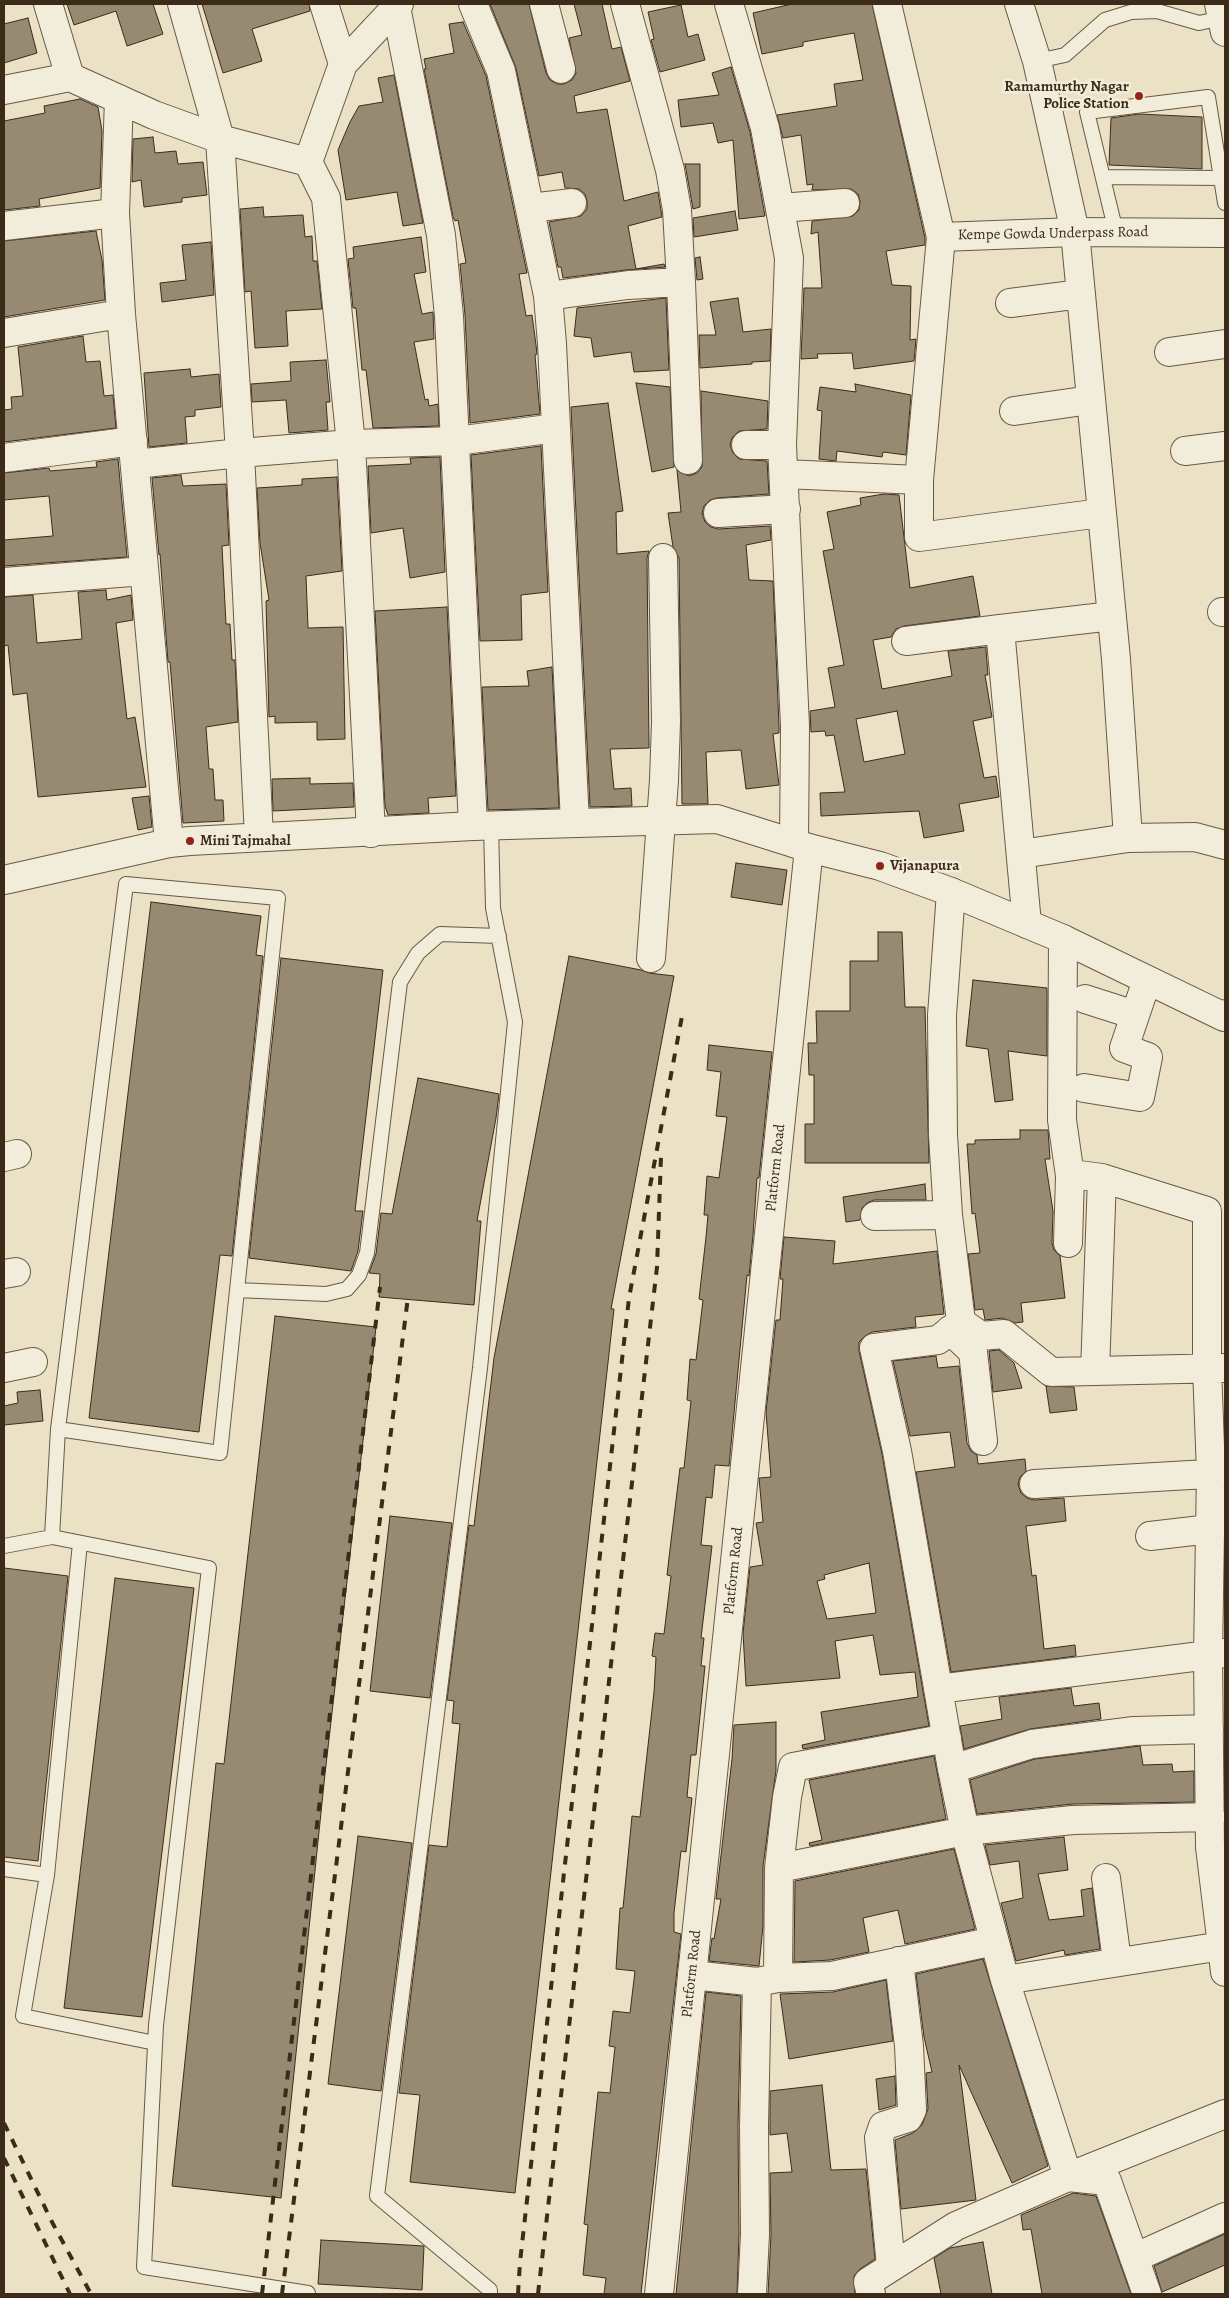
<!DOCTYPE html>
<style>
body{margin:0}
#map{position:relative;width:1229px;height:2298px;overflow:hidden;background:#ebe2c6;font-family:Alegreya,serif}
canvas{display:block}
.frame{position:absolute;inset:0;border:5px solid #3d2b19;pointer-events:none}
</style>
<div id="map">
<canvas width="1229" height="2298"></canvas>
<div class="frame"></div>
</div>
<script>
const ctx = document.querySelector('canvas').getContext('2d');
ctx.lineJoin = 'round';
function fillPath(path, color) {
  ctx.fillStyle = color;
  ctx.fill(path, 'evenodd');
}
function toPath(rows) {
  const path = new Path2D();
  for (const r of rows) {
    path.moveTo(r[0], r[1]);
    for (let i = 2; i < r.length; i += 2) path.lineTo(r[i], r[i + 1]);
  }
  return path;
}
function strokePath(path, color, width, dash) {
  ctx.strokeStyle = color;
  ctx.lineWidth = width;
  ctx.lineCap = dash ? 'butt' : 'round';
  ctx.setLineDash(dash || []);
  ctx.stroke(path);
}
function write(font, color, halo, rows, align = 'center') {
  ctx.font = font + ' Alegreya,serif';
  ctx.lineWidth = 5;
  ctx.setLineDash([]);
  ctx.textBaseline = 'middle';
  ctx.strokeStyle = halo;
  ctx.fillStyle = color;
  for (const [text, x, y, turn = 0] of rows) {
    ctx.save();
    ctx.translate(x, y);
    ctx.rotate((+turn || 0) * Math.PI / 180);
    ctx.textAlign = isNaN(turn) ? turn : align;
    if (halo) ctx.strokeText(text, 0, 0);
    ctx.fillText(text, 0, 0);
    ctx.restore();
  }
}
const building = toPath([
 [67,4,153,4,163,34,127,46,116,11,74,25,67,4],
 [202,4,309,4,310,11,252,29,262,61,223,73,202,4],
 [490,4,529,4,546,73,550,80,557,84,564,84,572,80,576,73,569,38,582,35,574,4,602,4,612,49,621,47,630,81,574,96,577,113,607,109,624,201,658,192,662,217,628,226,636,269,664,264,665,267,626,270,563,278,561,267,558,267,549,222,581,216,587,209,587,201,585,194,579,189,565,188,562,172,539,176,516,68,490,4],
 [792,4,872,4,925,238,925,245,886,251,892,285,911,286,910,340,916,339,914,361,854,369,852,353,817,354,818,358,801,359,804,288,822,288,818,232,811,234,812,221,853,216,859,210,860,201,858,194,851,189,812,190,813,184,807,185,801,135,783,138,777,115,837,106,834,84,863,80,854,33,803,42,803,46,762,54,753,13,792,4],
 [681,5,688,37,698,34,705,60,660,72,651,40,654,39,648,12,681,5],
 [28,18,37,53,4,63,4,24,28,18],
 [463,22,486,76,527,273,519,274,526,316,532,315,536,345,537,354,535,355,540,414,470,423,465,315,460,264,466,263,458,220,455,221,453,217,424,69,426,69,424,59,454,53,449,24,463,22],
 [731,67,750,132,765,216,739,219,733,140,718,143,713,123,681,127,678,100,719,95,712,73,731,67],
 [394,75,423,223,403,226,397,192,346,200,338,150,350,122,359,106,383,102,378,78,394,75],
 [80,99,98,107,102,131,100,188,39,199,40,206,4,210,4,121,45,113,44,106,80,99],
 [1139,114,1202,117,1202,169,1109,165,1111,118,1139,114],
 [153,137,155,153,176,151,178,164,203,162,207,195,182,198,182,202,144,207,141,180,132,182,133,139,153,137],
 [685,164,700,164,700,207,693,209,685,164],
 [263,207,264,217,303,215,305,237,312,236,313,261,317,261,322,309,286,311,288,346,255,348,251,291,245,292,240,209,263,207],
 [735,211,738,230,694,237,693,218,735,211],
 [96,231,102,260,105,300,4,317,4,241,96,231],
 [421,237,426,272,414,274,422,314,433,312,434,339,414,342,425,400,428,399,429,406,438,404,439,426,373,428,366,370,362,370,356,308,353,308,348,259,354,258,353,247,421,237],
 [211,242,214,295,162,302,160,283,186,280,182,245,211,242],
 [700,257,703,279,697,280,695,258,700,257],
 [666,298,669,370,634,372,631,352,594,357,591,338,574,336,577,308,666,298],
 [738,298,743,332,771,329,770,361,752,362,752,364,700,368,699,335,716,335,710,302,738,298],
 [83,336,86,362,100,361,104,396,113,395,116,428,4,442,4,410,12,409,11,397,23,396,18,347,83,336],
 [326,360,330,402,326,402,328,430,289,433,286,400,252,402,251,384,291,381,290,362,326,360],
 [190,369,191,377,219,374,221,407,195,410,195,416,185,417,187,443,149,447,144,373,190,369],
 [636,383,670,387,674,467,652,472,636,383],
 [855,384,911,395,906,455,883,452,882,457,837,451,836,461,819,459,822,411,817,410,820,387,856,392,855,384],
 [701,391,768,401,767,429,739,431,732,438,730,445,733,453,739,459,767,461,769,494,717,498,710,500,704,506,702,513,705,522,711,527,718,529,770,526,771,540,746,545,749,580,773,581,779,726,779,733,773,734,779,785,746,789,741,750,706,752,708,804,682,804,679,558,673,547,668,513,681,512,677,470,689,476,697,473,702,467,701,391],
 [608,403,623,511,616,512,617,554,649,551,647,558,649,748,610,749,614,789,631,788,632,806,590,807,571,407,608,403],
 [541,446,548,592,521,595,522,640,480,641,471,455,541,446],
 [440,457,445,572,410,578,403,528,371,533,368,466,411,464,410,458,440,457],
 [118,459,127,557,4,566,4,540,53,536,49,496,4,500,4,473,49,468,50,471,97,467,96,462,118,459],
 [181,475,183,486,226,484,229,545,222,546,226,624,230,624,232,660,235,660,238,722,206,727,209,769,213,769,215,800,223,800,224,821,183,823,170,662,168,662,160,554,159,555,152,478,181,475],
 [337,477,342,571,306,576,308,628,343,627,345,739,317,740,317,722,275,723,275,716,269,717,266,601,269,600,260,543,257,488,302,485,302,479,337,477],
 [884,494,899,495,910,588,973,576,980,616,904,626,896,629,891,637,873,640,882,689,952,676,948,651,986,647,986,650,988,675,985,675,992,717,973,721,984,778,996,776,999,797,959,804,964,831,924,838,919,811,821,816,820,793,845,792,834,735,826,736,825,731,811,732,810,711,835,707,828,668,844,665,823,551,834,549,827,512,861,505,860,498,884,494],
 [897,711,905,754,864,762,856,719,897,711],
 [106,590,107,600,131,595,133,620,116,623,127,719,135,717,146,787,38,797,27,693,13,695,8,645,4,646,4,597,33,595,37,643,82,639,78,592,106,590],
 [447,607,456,796,428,798,429,813,388,815,385,806,375,611,447,607],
 [552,667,559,808,488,810,482,687,529,686,527,671,552,667],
 [310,778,310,784,353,783,354,807,273,811,272,779,310,778],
 [149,796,152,827,138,830,132,798,149,796],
 [736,863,787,870,782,905,731,897,736,863],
 [151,902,261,916,256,955,263,956,232,1256,220,1255,199,1432,89,1418,151,902],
 [878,932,902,932,905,1007,925,1007,929,1163,805,1163,805,1124,814,1124,814,1075,809,1075,808,1043,817,1043,816,1011,850,1011,850,961,878,961,878,932],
 [569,956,641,970,649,973,674,976,611,1309,614,1309,515,2193,410,2182,420,2095,399,2093,429,1845,447,1847,460,1724,452,1723,454,1701,447,1700,469,1525,474,1526,494,1358,569,956],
 [281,958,383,970,355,1211,363,1211,358,1251,351,1271,249,1258,281,958],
 [973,980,1047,988,1047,1056,1008,1051,1013,1100,995,1102,988,1049,966,1046,973,980],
 [709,1045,772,1052,759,1178,757,1178,753,1235,749,1276,747,1275,729,1466,715,1465,712,1498,706,1497,701,1545,712,1546,701,1638,704,1638,701,1666,705,1666,696,1755,691,1755,687,1797,692,1798,686,1852,681,1851,674,1913,674,1932,681,1934,641,2294,604,2294,606,2278,583,2275,588,2225,584,2224,598,2092,610,2093,615,2047,609,2046,613,2011,630,2013,635,1971,616,1969,620,1908,623,1908,632,1816,640,1817,654,1692,656,1657,652,1656,655,1633,664,1634,671,1576,667,1575,671,1541,680,1468,684,1468,691,1401,687,1400,690,1359,696,1360,703,1300,699,1299,706,1237,708,1215,704,1215,707,1176,719,1178,727,1117,716,1116,721,1072,707,1070,709,1045],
 [418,1078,499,1094,496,1118,477,1221,481,1221,474,1305,379,1297,380,1274,369,1273,376,1254,381,1213,392,1214,418,1078],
 [1020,1130,1048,1130,1050,1159,1045,1159,1053,1211,1052,1243,1054,1250,1060,1256,1065,1298,1021,1303,1023,1322,1015,1323,1003,1318,985,1320,983,1309,975,1310,968,1254,980,1253,975,1213,972,1214,967,1144,975,1144,975,1140,1020,1139,1020,1130],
 [925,1184,926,1200,874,1200,867,1203,862,1208,860,1220,846,1222,843,1197,925,1184],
 [784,1237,835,1241,833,1264,937,1251,944,1314,915,1317,916,1327,872,1332,865,1336,859,1342,859,1351,882,1454,929,1726,803,1749,802,1745,825,1740,821,1712,918,1697,915,1672,880,1675,873,1635,835,1641,840,1678,746,1686,743,1633,750,1567,763,1565,756,1523,763,1522,759,1478,771,1477,766,1412,776,1320,780,1320,783,1279,780,1279,784,1237],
 [869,1563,876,1613,827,1619,817,1581,825,1579,824,1575,869,1563],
 [275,1316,376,1327,325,1774,281,2198,172,2186,216,1763,224,1764,275,1316],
 [999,1350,1014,1363,1022,1388,993,1392,989,1351,999,1350],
 [936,1356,938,1368,959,1366,967,1443,971,1451,977,1455,978,1464,1025,1459,1026,1471,1020,1477,1018,1484,1021,1493,1027,1498,1034,1500,1064,1498,1066,1521,1026,1526,1032,1576,1036,1575,1044,1649,1075,1645,1076,1656,951,1672,916,1472,955,1467,950,1432,910,1436,893,1361,936,1356],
 [1046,1386,1074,1387,1077,1410,1050,1413,1046,1386],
 [40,1390,43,1421,4,1425,4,1406,18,1403,17,1392,40,1390],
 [390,1516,452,1523,430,1698,370,1691,390,1516],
 [4,1568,68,1576,38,1861,4,1857,4,1568],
 [115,1578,194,1588,142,2017,64,2008,115,1578],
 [1071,1688,1074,1706,1099,1703,1101,1719,1030,1729,964,1749,960,1726,1002,1719,999,1697,1071,1688],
 [776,1722,776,1770,763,1866,763,1926,759,1966,709,1961,712,1938,714,1939,721,1899,716,1899,732,1759,734,1725,776,1722],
 [1140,1746,1143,1765,1172,1764,1173,1772,1194,1771,1194,1802,1073,1804,977,1814,970,1780,1035,1759,1140,1746],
 [934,1756,946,1819,810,1846,809,1843,822,1840,809,1780,934,1756],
 [358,1836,412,1843,381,2091,328,2084,358,1836],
 [1064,1837,1068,1870,1038,1874,1049,1920,1084,1916,1081,1890,1092,1888,1100,1949,1065,1955,1064,1950,1016,1961,1001,1903,1023,1898,1019,1861,990,1865,985,1845,1064,1837],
 [954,1849,975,1929,905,1944,898,1910,863,1918,869,1952,830,1960,794,1962,795,1881,954,1849],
 [983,1959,1048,2166,1012,2183,959,2065,976,2200,901,2209,895,2140,913,2133,922,2125,928,2109,926,2073,932,2072,924,2037,916,1974,983,1959],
 [886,1980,893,2041,789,2059,780,1994,833,1992,886,1980],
 [706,1992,741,1996,738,2126,739,2234,737,2294,676,2294,706,1992],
 [895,2076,896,2105,879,2110,876,2079,895,2076],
 [822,2085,831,2170,866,2169,875,2259,860,2269,854,2276,855,2294,768,2294,771,2235,770,2173,792,2172,787,2133,770,2135,770,2091,822,2085],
 [1073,2193,1096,2196,1131,2294,1042,2294,1031,2229,1023,2230,1021,2215,1073,2193],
 [1225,2234,1225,2265,1162,2292,1154,2266,1225,2234],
 [321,2240,424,2246,422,2290,318,2284,321,2240],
 [983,2242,992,2294,941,2294,934,2258,950,2248,983,2242]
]);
fillPath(building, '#978a73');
strokePath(building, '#3d2b19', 1);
const service = toPath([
 [1037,61,1065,55,1105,20,1131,12,1157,11,1199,23,1222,18],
 [1103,177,1221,178],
 [1116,232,1087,112,1208,97,1225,203],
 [126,884,278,898,220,1453,58,1429,126,884],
 [237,1290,326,1294,347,1289,359,1275,367,1253,400,982,418,953,440,934,499,936],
 [52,1537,209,1568,156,2025,144,2267,308,2293],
 [4,1546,52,1537,58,1429],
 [4,1869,47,1875,23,2016,155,2043],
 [47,1875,80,1543],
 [490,2294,490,2290,377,2196,480,1368,515,1022,493,908,491,826]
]);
const minor = toPath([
 [48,4,70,77],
 [182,4,220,139,240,453,259,837],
 [324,4,343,64],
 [473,4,501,71,548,296,552,344,575,823],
 [544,4,561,69],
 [625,4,670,170,677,210,681,282],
 [729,4,765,128,789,258,782,445,795,726,794,843],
 [1019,4,1037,61,1075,232,1116,659,1128,838],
 [1219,4,1225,32],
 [396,7,441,235,449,316,473,826],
 [4,90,70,77,154,115,220,139,308,162,343,64,399,4],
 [119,99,115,213,121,314,169,843],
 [308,162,326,198,351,444,371,833],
 [531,208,572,203],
 [780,208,845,203],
 [4,226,115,213],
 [941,237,919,480,919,537,1101,513],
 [548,296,628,285,681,282,688,460],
 [1010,303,1081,294],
 [4,333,121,314],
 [1169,352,1225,344],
 [1014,411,1090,400],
 [746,445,782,445],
 [1185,451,1225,446],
 [4,458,133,441],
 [135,464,240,453,351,444,456,441,556,428],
 [784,474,919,480],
 [718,513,786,509],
 [4,582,144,571],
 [1222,612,1225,612],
 [906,641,1000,629],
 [1021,854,1128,838,1195,837,1225,845],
 [951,892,942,1015,943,1135,948,1215,961,1322,938,1340,874,1348,897,1451,952,1769,965,1831,1005,1980,1068,2177,1107,2181,1147,2294],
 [1027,924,1000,629,1112,616],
 [1063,939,1062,1120,1070,1176,1079,1175,1102,1178,1207,1211,1207,1368,1211,1472,1208,1655,1210,1847,1222,1946],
 [651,958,664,780,666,722,663,558],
 [1085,999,1135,1015],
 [1084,1088,1140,1097,1148,1057,1124,1048,1147,980],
 [4,1157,17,1154],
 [875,1216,948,1215],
 [1068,1243,1070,1176],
 [4,1274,16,1272],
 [961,1322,981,1336,1004,1334,1051,1372,1225,1368],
 [950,1330,973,1352,983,1441],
 [4,1368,33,1362],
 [1095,1371,1102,1178],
 [1034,1484,1225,1473],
 [1150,1536,1210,1529],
 [938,1689,1225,1653],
 [952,1769,1032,1744,1134,1731,1209,1729],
 [779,1868,965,1831,1073,1820,1211,1817],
 [1106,1878,1117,1961],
 [692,1975,757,1982,778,1978,832,1976,994,1941],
 [778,1978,779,1868,787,1797,793,1767,947,1738],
 [1005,1980,1222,1946,1225,1972],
 [1134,2258,1225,2217],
 [891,2267,879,2138,883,2126,908,2118,912,2110,909,2046,899,1961],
 [752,2294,755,2234,754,2126,757,1982],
 [871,2294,868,2282,956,2226,1068,2177,1225,2114]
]);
const tertiary = toPath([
 [887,4,941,237,1075,232,1225,233],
 [4,880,169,843,190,841,473,826,717,819,809,848,880,866,951,892,1063,939,1224,1017,1225,1014],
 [659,2294,809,848]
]);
strokePath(service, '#685944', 16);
strokePath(minor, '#685944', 30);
strokePath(tertiary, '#685944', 30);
strokePath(service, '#f2ecda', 14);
strokePath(minor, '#f2ecda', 28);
strokePath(tertiary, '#f2ecda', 28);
strokePath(toPath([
 [4,2123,52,2222,91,2294],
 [4,2158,70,2294],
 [262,2294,380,1287],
 [282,2294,408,1297],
 [518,2294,520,2262,629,1298,683,1011],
 [538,2294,657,1267,661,1156]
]), '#3d2b19', 4, [9, 9]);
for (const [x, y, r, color] of [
 [1139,96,5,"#8f2418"],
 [190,841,5,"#8f2418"],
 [880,866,5,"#8f2418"]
]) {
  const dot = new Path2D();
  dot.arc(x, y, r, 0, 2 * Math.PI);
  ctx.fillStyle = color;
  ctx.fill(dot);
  strokePath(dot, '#f2ecda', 2);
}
write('bold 15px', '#3d2b19', '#f2ecda', [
 ["Ramamurthy Nagar",1129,87,"right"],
 ["Police Station",1129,104,"right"],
 ["Mini Tajmahal",200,841],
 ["Vijanapura",890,866]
], 'left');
write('15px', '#3d2b19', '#f2ecda', [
 ["Kempe Gowda Underpass Road",1053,234,-1],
 ["Platform Road",776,1168,-84],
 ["Platform Road",734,1571,-84],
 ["Platform Road",692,1974,-84]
]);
</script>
